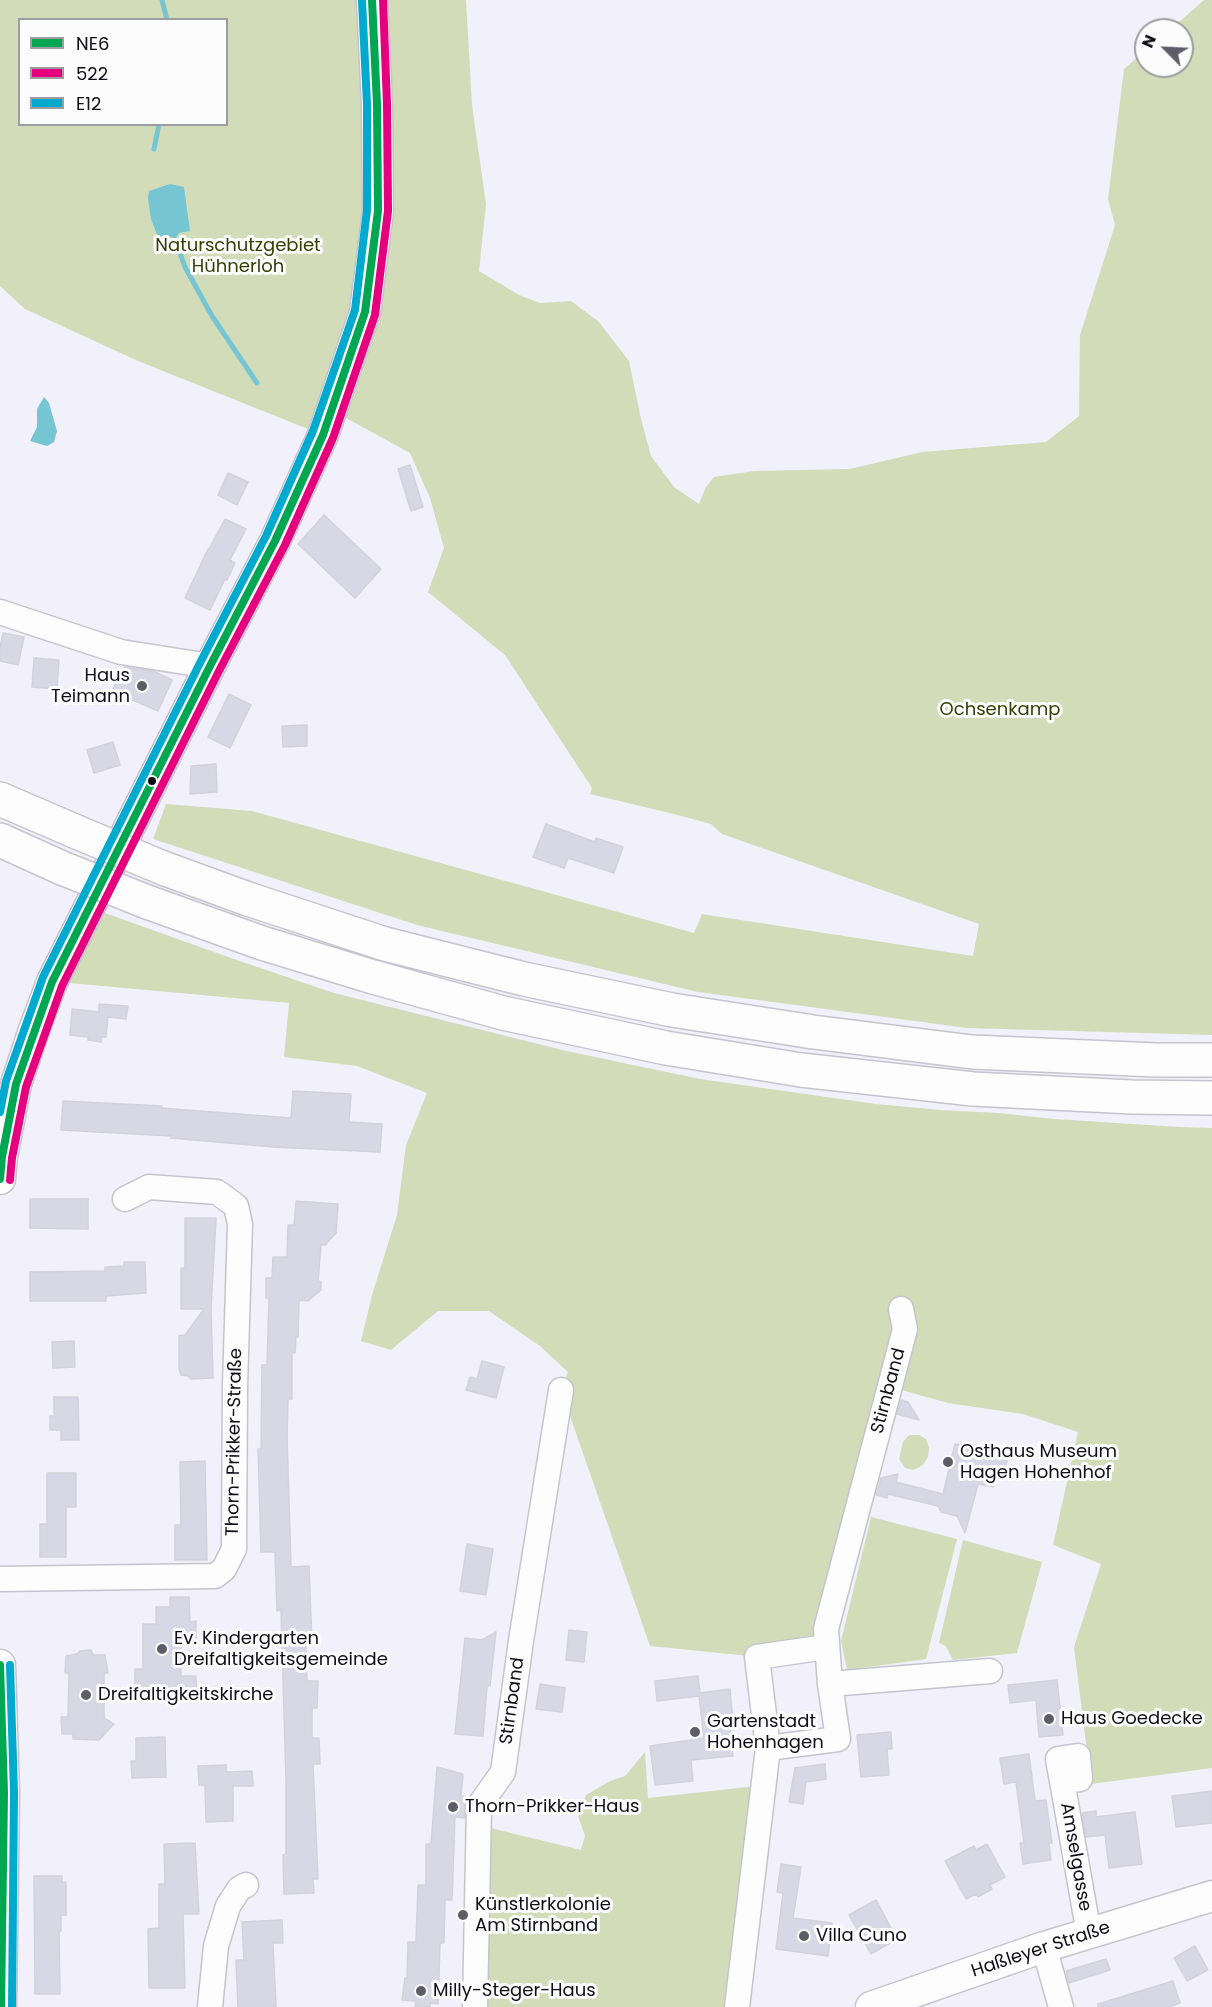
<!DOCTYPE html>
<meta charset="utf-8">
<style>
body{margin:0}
#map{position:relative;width:1212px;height:2007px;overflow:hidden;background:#f2f0fa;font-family:Poppins,sans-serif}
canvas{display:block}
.legend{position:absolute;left:18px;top:18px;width:210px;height:108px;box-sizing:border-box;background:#fcfcfc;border:2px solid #9d9ca0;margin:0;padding:8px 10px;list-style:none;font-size:18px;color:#0f0d16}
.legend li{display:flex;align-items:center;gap:12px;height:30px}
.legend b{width:30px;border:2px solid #9d9ca0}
.north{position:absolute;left:1134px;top:18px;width:60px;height:60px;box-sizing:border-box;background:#fcfcfc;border:2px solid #9d9ca0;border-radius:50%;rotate:294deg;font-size:16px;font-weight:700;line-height:24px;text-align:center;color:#0f0d16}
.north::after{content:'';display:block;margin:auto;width:21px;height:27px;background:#5e5c66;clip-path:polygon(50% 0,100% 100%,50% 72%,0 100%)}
</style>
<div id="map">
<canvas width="1212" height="2007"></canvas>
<ul class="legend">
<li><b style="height:8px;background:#00a651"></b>NE6</li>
<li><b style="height:8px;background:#e5007d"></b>522</li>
<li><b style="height:8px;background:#00a9ce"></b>E12</li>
</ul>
<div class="north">N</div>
</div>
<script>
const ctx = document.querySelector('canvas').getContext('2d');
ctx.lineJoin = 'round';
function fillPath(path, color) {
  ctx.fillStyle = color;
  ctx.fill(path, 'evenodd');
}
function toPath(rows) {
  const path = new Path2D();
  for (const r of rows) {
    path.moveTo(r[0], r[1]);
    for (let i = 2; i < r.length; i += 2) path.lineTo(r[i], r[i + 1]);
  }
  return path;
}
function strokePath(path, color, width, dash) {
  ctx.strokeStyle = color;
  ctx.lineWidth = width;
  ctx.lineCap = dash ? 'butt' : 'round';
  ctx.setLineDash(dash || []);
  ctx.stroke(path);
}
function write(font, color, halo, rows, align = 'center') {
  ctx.font = font + ' Poppins,sans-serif';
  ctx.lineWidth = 6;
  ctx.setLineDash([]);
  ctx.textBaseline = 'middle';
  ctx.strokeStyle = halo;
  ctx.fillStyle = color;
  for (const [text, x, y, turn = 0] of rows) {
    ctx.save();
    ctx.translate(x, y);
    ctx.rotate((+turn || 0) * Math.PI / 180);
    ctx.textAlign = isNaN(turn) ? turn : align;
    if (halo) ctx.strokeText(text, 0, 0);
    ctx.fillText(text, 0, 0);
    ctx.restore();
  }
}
fillPath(toPath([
 [0,0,466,0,472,105,486,204,479,271,519,295,540,303,571,301,599,322,629,361,641,419,651,456,674,487,699,504,706,487,714,477,754,471,850,469,922,452,1046,442,1079,416,1080,335,1115,225,1108,199,1124,69,1146,50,1146,66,1182,66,1182,30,1170,30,1204,0,1212,0,1212,1035,967,1028,698,992,417,925,153,839,166,804,252,811,694,933,702,914,973,956,979,924,722,834,711,824,674,814,590,794,592,788,505,655,428,592,444,548,430,498,410,453,346,418,323,435,138,361,25,309,0,286],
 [20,20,226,20,226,124,20,124],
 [105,913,228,957,334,993,562,1050,700,1079,876,1104,940,1110,999,1113,1054,1119,1180,1127,1212,1128,1212,1768,1091,1784,1074,1647,1101,1564,1053,1545,1078,1432,1023,1414,948,1403,898,1389,825,1643,749,1656,650,1646,561,1390,568,1372,540,1346,489,1311,438,1311,391,1350,361,1341,372,1295,397,1215,406,1145,427,1093,357,1066,284,1057,289,1003,70,983,84,952],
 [909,1435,919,1435,926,1439,929,1448,928,1457,923,1465,913,1470,905,1468,899,1459,903,1442],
 [871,1517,957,1539,926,1659,847,1670,841,1641],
 [963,1540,1042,1562,1017,1653,953,1660,946,1646,939,1643],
 [645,1752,648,1798,766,1785,729,2007,475,2007,478,1825,581,1850,585,1836,578,1816,586,1795,610,1781,625,1776]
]), '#d2dcb9');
fillPath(toPath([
 [170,184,184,187,190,231,179,233,175,239,169,236,158,237,151,219,148,198,149,191],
 [44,397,49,403,57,431,54,442,47,446,30,441,37,427,37,409]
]), '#75c5d3');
strokePath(toPath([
 [162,0,167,20],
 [154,149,159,124],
 [175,239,185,267,212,316,257,383]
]), '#75c5d3', 5);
const building = toPath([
 [410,465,423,507,411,511,398,469,410,465],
 [228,473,248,482,237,505,218,495,228,473],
 [324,515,381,569,355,598,298,544,324,515],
 [225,519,246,529,230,560,235,563,227,580,225,579,210,610,185,598,208,549,209,549,225,519],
 [3,633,24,637,18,665,0,661,0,647,3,633],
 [34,658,59,660,57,689,32,687,34,658],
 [124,667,153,671,172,680,158,711,112,691,124,667],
 [229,694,251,705,230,748,208,737,229,694],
 [307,725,307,746,283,747,282,726,307,725],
 [113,742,120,765,94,773,87,750,113,742],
 [216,764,217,792,190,794,191,766,216,764],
 [546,824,595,842,596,838,623,847,614,873,568,858,564,868,533,857,546,824],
 [99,1004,128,1006,126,1019,108,1017,106,1037,101,1037,101,1042,88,1040,88,1037,70,1035,72,1009,99,1012,99,1004],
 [293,1091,351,1094,349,1122,382,1124,380,1152,273,1147,171,1138,171,1136,61,1130,63,1101,162,1106,161,1108,291,1118,293,1091],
 [30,1199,88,1199,88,1229,30,1228,30,1199],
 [296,1201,338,1204,336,1233,325,1245,321,1245,318,1281,321,1282,321,1290,308,1301,299,1300,298,1337,296,1337,295,1353,292,1352,292,1399,288,1399,287,1436,291,1567,309,1566,312,1645,306,1645,307,1681,318,1681,317,1708,312,1708,312,1738,319,1738,320,1764,313,1764,318,1879,313,1879,314,1893,284,1894,283,1855,286,1854,286,1781,281,1610,277,1611,275,1552,261,1552,258,1449,261,1449,262,1365,267,1365,269,1299,266,1298,266,1278,272,1278,273,1257,287,1257,288,1225,294,1225,296,1201],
 [185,1218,216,1218,211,1309,213,1378,191,1379,188,1376,181,1375,179,1369,179,1336,185,1335,204,1309,181,1309,181,1268,185,1268,185,1218],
 [124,1262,145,1262,146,1293,106,1296,106,1301,30,1301,30,1272,105,1271,105,1267,124,1266,124,1262],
 [74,1341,75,1367,53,1368,52,1342,74,1341],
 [482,1361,504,1367,496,1398,466,1390,470,1377,477,1379,482,1361],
 [54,1397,78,1397,79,1440,61,1440,61,1430,50,1430,50,1416,54,1416,54,1397],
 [901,1400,908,1402,919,1420,897,1414,901,1400],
 [966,1443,995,1450,994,1453,1005,1456,1003,1460,1007,1461,1002,1479,995,1477,993,1487,978,1484,965,1533,957,1516,941,1512,938,1506,888,1494,887,1498,876,1495,881,1478,898,1474,896,1482,943,1494,955,1444,966,1446,966,1443],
 [205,1461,207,1560,175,1560,175,1525,181,1525,180,1462,205,1461],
 [47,1473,76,1473,76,1507,66,1507,66,1557,40,1557,40,1524,47,1524,47,1473],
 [467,1544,493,1549,486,1595,460,1591,467,1544],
 [170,1597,189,1597,190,1622,196,1621,196,1639,181,1639,181,1676,196,1676,197,1699,135,1699,135,1669,143,1669,143,1624,156,1624,156,1607,170,1607,170,1597],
 [569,1630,587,1632,584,1662,566,1660,569,1630],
 [496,1632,490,1686,487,1686,483,1736,455,1734,465,1638,482,1640,496,1632],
 [91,1650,93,1655,105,1655,108,1673,104,1673,104,1718,114,1724,99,1740,73,1739,73,1734,62,1734,61,1717,68,1717,69,1673,65,1673,66,1656,77,1654,80,1651,91,1650],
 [698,1676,700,1693,730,1689,733,1721,729,1721,733,1756,691,1760,693,1781,655,1785,650,1746,704,1738,699,1696,657,1701,655,1681,698,1676],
 [1057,1680,1063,1735,1039,1737,1036,1700,1010,1703,1008,1685,1057,1680],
 [540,1684,565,1688,562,1712,536,1709,540,1684],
 [891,1732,892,1749,887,1749,889,1775,861,1777,857,1735,891,1732],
 [165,1737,166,1777,132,1778,131,1761,136,1761,136,1738,165,1737],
 [1029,1754,1035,1801,1046,1800,1052,1843,1049,1843,1051,1860,1023,1864,1020,1843,1024,1843,1016,1782,1004,1784,1000,1758,1029,1754],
 [825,1764,826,1779,806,1782,803,1804,789,1802,795,1768,825,1764],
 [226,1765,226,1772,252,1771,253,1786,233,1786,233,1821,206,1822,205,1785,199,1785,198,1766,226,1765],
 [437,1767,463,1774,461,1796,468,1797,465,1805,465,1818,455,1817,452,1900,445,1900,444,1943,440,1943,438,2004,430,2003,430,2007,415,2007,416,2001,402,2000,405,1978,407,1978,408,1942,416,1942,418,1885,426,1885,426,1844,431,1844,437,1767],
 [1212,1791,1212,1823,1176,1827,1172,1796,1212,1791],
 [1096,1811,1096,1817,1135,1812,1142,1864,1109,1868,1105,1835,1086,1837,1082,1813,1096,1811],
 [195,1843,199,1914,183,1914,185,1988,149,1988,148,1929,159,1928,159,1884,165,1884,164,1844,195,1843],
 [987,1844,1005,1877,990,1885,992,1889,978,1897,976,1894,966,1899,945,1861,974,1846,976,1850,987,1844],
 [781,1864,801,1867,793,1918,832,1923,828,1956,776,1949,783,1893,777,1892,781,1864],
 [34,1876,62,1876,62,1882,66,1882,66,1915,61,1915,61,1931,59,1931,60,1994,35,1994,34,1876],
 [876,1900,897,1939,871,1954,849,1915,876,1900],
 [282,1920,283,1943,273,1943,276,2007,238,2007,236,1960,244,1960,242,1922,282,1920],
 [1195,1946,1208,1970,1187,1981,1174,1958,1195,1946],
 [1106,1959,1110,1970,1069,1983,1066,1971,1106,1959],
 [1173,1981,1180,2003,1169,2007,1098,2007,1098,2004,1173,1981]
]);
fillPath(building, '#d8d7e5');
strokePath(building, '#d3d2dc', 1.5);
const minor = toPath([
 [0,612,121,652,210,666],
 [0,1579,215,1576,224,1569,234,1549,235,1386,240,1224,236,1206,217,1192,149,1187,125,1199],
 [830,1684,990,1671],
 [768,1748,838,1739,830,1684,826,1629,905,1329,901,1309],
 [1062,1781,1058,1759,1078,1756,1080,1779,1062,1781,1089,1934],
 [1044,1947,1061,2007],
 [210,2007,216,1946,228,1906,239,1889,246,1885],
 [475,2007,479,1806,503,1772,521,1641,561,1390],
 [737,2007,768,1748,757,1657,826,1647]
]);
const major = toPath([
 [0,1179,2,1157,16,1084,34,1030,52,982,210,666,275,541,323,435,365,312,378,211,377,104,372,0],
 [0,1665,4,1793,1,2007],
 [871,2007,1044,1947,1212,1896]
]);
const highway = toPath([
 [0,799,79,833],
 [0,840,62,868],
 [163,868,248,899,385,944,524,979,672,1010,813,1032,972,1052,1156,1060,1212,1060],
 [147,902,262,943,373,977,503,1013,666,1048,801,1070,973,1089,1132,1097,1212,1098]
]);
strokePath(minor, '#c5c3cc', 27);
strokePath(major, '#c5c3cc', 33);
strokePath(highway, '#c5c3cc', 36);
strokePath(minor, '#fdfdfe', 24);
strokePath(major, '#fdfdfe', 30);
strokePath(highway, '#fdfdfe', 33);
const highwayBridge = toPath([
 [79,833,163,868],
 [62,868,147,902]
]);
strokePath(highwayBridge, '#c5c3cc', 36, []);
strokePath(highwayBridge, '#fdfdfe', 33);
strokePath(toPath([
 [0,1179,2,1157,16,1084,52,982,210,666,275,541,323,435,365,312,378,211,377,104,372,0],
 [0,1665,4,1793,1,2007]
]), '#00a651', 8);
strokePath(toPath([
 [10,1180,12,1158,26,1087,62,986,219,671,285,545,333,438,375,315,388,211,387,104,383,0]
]), '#e5007d', 8);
strokePath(toPath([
 [0,1112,6,1081,43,977,201,661,266,536,313,431,355,310,367,210,367,104,362,1],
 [10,1665,14,1793,12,2007]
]), '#00a9ce', 8);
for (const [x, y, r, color] of [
 [142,686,6,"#5e5c66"],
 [152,781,5,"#0f0d16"],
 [948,1462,6,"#5e5c66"],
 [162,1649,6,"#5e5c66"],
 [86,1695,6,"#5e5c66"],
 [1049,1719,6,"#5e5c66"],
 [695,1732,6,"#5e5c66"],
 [453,1807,6,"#5e5c66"],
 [463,1915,6,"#5e5c66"],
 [804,1936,6,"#5e5c66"],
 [421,1991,6,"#5e5c66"]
]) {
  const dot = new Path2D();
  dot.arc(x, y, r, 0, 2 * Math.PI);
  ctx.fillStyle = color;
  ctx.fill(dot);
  strokePath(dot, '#fcfcfc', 2);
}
write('18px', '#333f03', '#fcfcfc', [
 ["Naturschutzgebiet",238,246],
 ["Hühnerloh",238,267],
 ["Ochsenkamp",1000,710]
]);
write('18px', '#0f0d16', '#fcfcfc', [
 ["Haus",130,676,"right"],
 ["Teimann",130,697,"right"],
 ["Osthaus Museum",960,1452],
 ["Hagen Hohenhof",960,1473],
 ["Ev. Kindergarten",174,1639],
 ["Dreifaltigkeitsgemeinde",174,1660],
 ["Dreifaltigkeitskirche",98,1695],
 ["Haus Goedecke",1061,1719],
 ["Gartenstadt",707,1722],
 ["Hohenhagen",707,1743],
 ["Thorn-Prikker-Haus",465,1807],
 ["Künstlerkolonie",475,1905],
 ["Am Stirnband",475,1926],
 ["Villa Cuno",816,1936],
 ["Milly-Steger-Haus",433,1991]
], 'left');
write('18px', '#0f0d16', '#fcfcfc', [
 ["Stirnband",889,1391,-75],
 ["Thorn-Prikker-Straße",235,1442,-89],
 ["Stirnband",513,1701,-82],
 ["Amselgasse",1075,1857,80],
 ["Haßleyer Straße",1041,1950,-18]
]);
</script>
